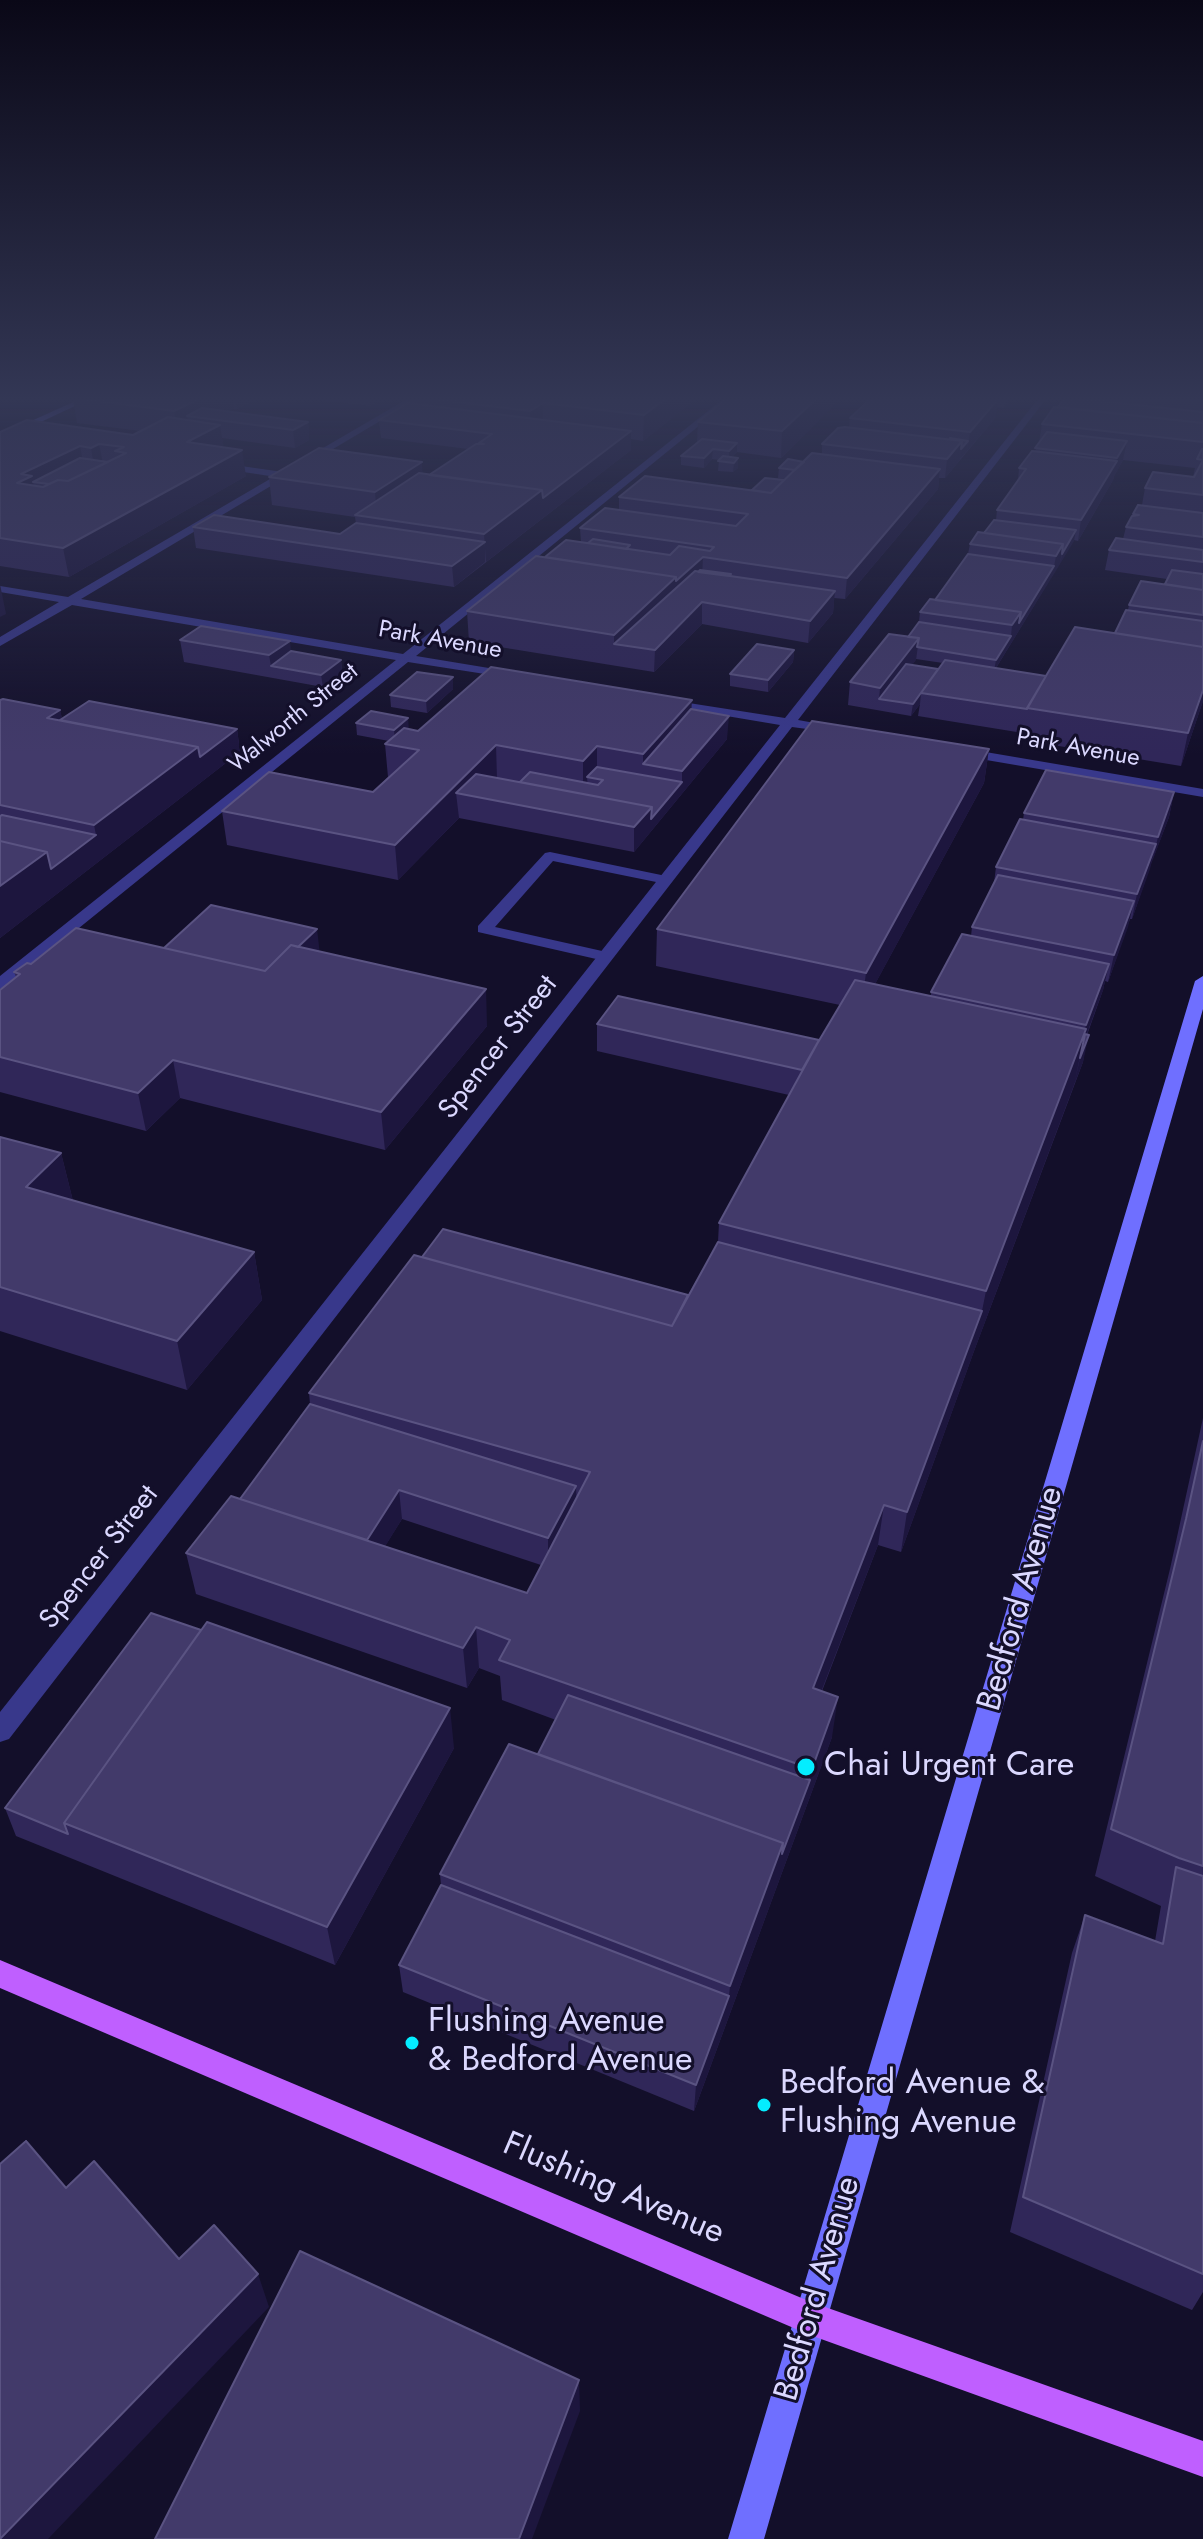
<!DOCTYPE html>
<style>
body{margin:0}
canvas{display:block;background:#130f2a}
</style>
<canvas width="1203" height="2539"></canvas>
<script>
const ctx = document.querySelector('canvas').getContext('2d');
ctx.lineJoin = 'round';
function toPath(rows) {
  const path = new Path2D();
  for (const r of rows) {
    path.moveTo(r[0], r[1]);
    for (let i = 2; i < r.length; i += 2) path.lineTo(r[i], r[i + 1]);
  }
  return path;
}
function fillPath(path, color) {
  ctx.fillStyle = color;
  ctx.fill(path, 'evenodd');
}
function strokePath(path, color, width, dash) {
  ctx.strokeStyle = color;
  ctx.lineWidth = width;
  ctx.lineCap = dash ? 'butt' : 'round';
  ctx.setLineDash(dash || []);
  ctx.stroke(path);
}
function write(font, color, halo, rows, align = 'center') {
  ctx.font = font + ' Jost,sans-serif';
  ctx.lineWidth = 6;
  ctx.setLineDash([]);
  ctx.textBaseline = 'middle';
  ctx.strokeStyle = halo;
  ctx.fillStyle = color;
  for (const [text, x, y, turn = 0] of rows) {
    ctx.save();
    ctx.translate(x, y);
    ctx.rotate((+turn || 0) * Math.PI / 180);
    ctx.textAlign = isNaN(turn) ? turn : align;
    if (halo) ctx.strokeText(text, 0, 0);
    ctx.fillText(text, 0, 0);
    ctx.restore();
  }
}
fillPath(toPath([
 [220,463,283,472,288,475,283,478,217,468,220,463],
 [550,852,666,876,673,880,666,884,553,861,495,927,611,953,611,959,605,961,478,932,478,926,545,853,550,852]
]), '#38388b');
fillPath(toPath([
 [407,399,417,399,81,599,403,654,723,399,732,399,416,656,513,672,519,676,517,679,408,662,6,987,0,989,0,976,396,660,72,605,0,646,0,637,59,602,0,592,0,586,68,597,407,399],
 [1038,399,1046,399,798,720,837,727,837,733,792,727,9,1739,0,1742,0,1712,780,725,667,706,663,705,663,699,785,718,1038,399],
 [962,748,1203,789,1203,797,957,755,957,749,962,748]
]), '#38388b');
fillPath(toPath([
 [80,399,90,399,0,441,0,435,80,399],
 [1203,976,1203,1009,764,2539,728,2539,1195,981,1203,976]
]), '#6f6fff');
fillPath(toPath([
 [0,1960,811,2302,1203,2441,1203,2477,810,2335,0,1988,0,1960]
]), '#bf5fff');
fillPath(toPath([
 [73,399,257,399,237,409,233,409,228,411,308,422,309,440,295,448,222,438,223,447,246,476,69,577,0,566,0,432,133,435,141,431,77,423],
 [310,399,383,399,370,406],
 [407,399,696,399,643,441,631,439,631,450,454,587,196,548,193,527,340,534,356,523,355,517,272,505,269,477,422,474,429,475,468,449,381,438,379,420,408,403],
 [726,399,840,399,781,458,737,452,732,457,738,468,733,472,718,471,719,460,712,459,704,468,681,465,681,456,697,442,698,422],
 [870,399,1011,399,1004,408,997,407,996,417,945,478,939,478,938,489,845,599,834,598,833,613,808,643,702,624,654,672,469,642,467,611,545,557,581,542,580,528,619,510,619,497,752,490,784,480,785,479,778,478,779,468,804,462,822,454,822,444,849,428,850,418],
 [1064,399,1203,399,1203,701,1181,766,1022,740,1023,733,918,716,920,704,911,716,848,705,850,682,908,637,919,622,920,612,935,600,968,554,970,544,984,533,996,520,997,510,1018,481,1019,468,1035,451,1039,443,1042,424,1058,407],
 [1123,460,1195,468,1193,477,1145,488,1142,505,1133,514,1126,527,1123,539,1109,550,1105,570,1167,579,1165,584,1129,605,1128,610,1115,633,1046,676,996,668,1074,540,1078,541,1113,480,1114,476],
 [916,659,943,663,938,669,912,665],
 [180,640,341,660,342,672,323,687,184,662],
 [794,650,793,662,768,692,730,686,730,674],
 [453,677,453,689,427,713,391,707,390,695],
 [0,700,60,710,62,719,237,729,240,752,0,938],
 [691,709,727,739,634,852,459,818,398,880,227,845,222,811,373,792,388,777,385,744,389,741,357,735,356,723,418,731],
 [989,749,984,783,875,984,931,996,931,992,971,936,972,927,994,883,996,867,1023,820,1024,813,1174,792,1169,817,1152,861,1132,919,1130,919,1108,982,1105,981,1103,990,1087,1035,1083,1062,974,1351,901,1552,878,1545,822,1691,832,1737,694,2111,403,1992,399,1965,441,1885,440,1874,538,1754,556,1720,502,1700,500,1676,479,1668,467,1688,196,1594,186,1553,240,1499,310,1404,309,1393,422,1257,688,1295,718,1242,719,1223,789,1095,597,1051,597,1024,819,1040,840,1005,656,966,657,929],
 [402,1519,541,1565,527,1593,385,1546],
 [164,948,320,952,487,1026,385,1150,180,1098,146,1131,0,1092,0,990,16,977,14,972,31,964],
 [0,1137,61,1153,73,1201,254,1252,262,1300,187,1390,0,1331],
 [1203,1418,1203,2292,1192,2310,1010,2232,1072,1953,1085,1915,1155,1941,1161,1906,1095,1876,1170,1569],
 [454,1748,335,1965,16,1836,5,1808]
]), '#302759');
fillPath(toPath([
 [199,399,232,399,234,408,213,419,187,416,189,431,178,436,174,411],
 [236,399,257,399,237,409],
 [370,399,383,399,370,406],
 [665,399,696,399,643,441,644,415],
 [816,399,840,399,781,458,782,431],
 [998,399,996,417,967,451,970,432],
 [1006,399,1011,399,1004,408],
 [543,403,543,428,531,437,530,411],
 [308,422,309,440,295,448,293,430],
 [220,425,224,450,187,442],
 [631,431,631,450,486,562,484,534,542,490],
 [962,441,960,460,945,478,947,459],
 [968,441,967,451,960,459,961,449],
 [1127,441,1123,460,1114,476,1113,480,1078,541,1081,520,1116,462,1117,458],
 [737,443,737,452,729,461,729,451],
 [99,444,104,468,95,472,91,448],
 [80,446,85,473,33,482,38,503,17,483,21,474],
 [713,449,712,459,704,468,704,458],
 [242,450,246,476,69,577,63,548],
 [738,458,738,468,733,472,734,463],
 [422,462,423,482,377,518,375,492],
 [940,469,938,489,845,599,847,578],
 [1076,530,1074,541,1060,564,1062,554],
 [485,542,485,562,454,587,452,566],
 [1063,544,1060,564,1052,577,1056,556],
 [703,557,702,577,614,644,614,635,676,577],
 [1054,566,1052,577,994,671,996,660,1011,636,1012,625],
 [0,584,6,614,0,617],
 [835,591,833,613,808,643,810,621],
 [702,602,702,624,654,672,655,650],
 [919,638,916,660,886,700,879,699,880,688],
 [290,641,292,663,271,666,269,655],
 [794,650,793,662,768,692,768,680],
 [341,660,342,672,323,687,321,675],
 [938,669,921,693,920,704,911,716,913,704],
 [453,677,453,689,427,713,426,701],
 [1203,690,1203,701,1181,766,1188,733],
 [692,700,690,732,643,764,643,754],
 [60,710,65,730,47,718],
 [729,716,727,739,634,852,634,827,652,807,682,782,682,771],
 [408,718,409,730,395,742,394,730],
 [237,729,240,752,0,938,0,886,47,852,96,835,94,825,198,747],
 [496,745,497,779,456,793,459,818,398,880,395,845],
 [597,746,597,779,587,777,588,790,583,795,583,761],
 [989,749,984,783,861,1010,866,973],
 [1174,792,1169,817,1152,862,1158,837],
 [1156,844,1150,869,1132,919,1137,894],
 [1134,901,1128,927,1108,982,1114,955],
 [317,929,320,955,264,980],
 [1109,964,1103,990,1082,1047,1074,1085,974,1351,986,1291,1084,1034,1086,1025],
 [486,989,487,1026,385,1150,381,1112],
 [1089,1035,1083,1062,1074,1085,1080,1058],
 [173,1060,180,1098,146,1131,138,1093],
 [61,1153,73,1201,26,1187],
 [254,1252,262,1300,187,1390,177,1341],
 [982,1311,974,1351,901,1552,907,1512],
 [576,1486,577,1515,548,1567,548,1538],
 [399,1490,402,1519,365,1579,361,1550],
 [884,1505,878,1545,807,1728,813,1688],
 [476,1627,479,1668,467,1688,463,1648],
 [838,1697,832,1737,694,2111,696,2085,729,1996,730,1986,783,1843,810,1780,812,1769],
 [450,1708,454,1748,335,1965,327,1927],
 [258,2274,269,2307,48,2539,1,2539],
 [579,2380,580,2411,532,2539,519,2539]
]), '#1d163e');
const building = toPath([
 [82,399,199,399,174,411,82,399],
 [432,399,665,399,644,415,543,403,530,411,432,399],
 [726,399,816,399,782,431,698,422,726,399],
 [870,399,998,399,970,432,850,418,870,399],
 [1064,399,1080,399,1203,412,1203,423,1058,407,1064,399],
 [408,403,631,431,543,498,542,490,429,475,476,444,484,444,479,443,492,434,379,420,408,403],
 [1054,407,1203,423,1203,442,1042,424,1054,407],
 [202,408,308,422,293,430,187,416,202,408],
 [168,417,220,425,187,442,242,450,63,548,0,538,0,432,27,420,133,435,168,417],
 [99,444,124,447,115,451,126,453,68,481,58,480,43,487,17,483,32,476,21,474,80,446,91,448,99,444],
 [845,427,962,441,947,459,822,444,838,428,845,427],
 [1047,432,1127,441,1117,458,1035,448,1047,432],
 [950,438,968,441,961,449,962,441,950,438],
 [702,439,737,443,729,451,713,449,704,458,681,456,702,439],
 [319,448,422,462,375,492,269,477,319,448],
 [1202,449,1203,449,1203,495,1145,488,1153,472,1194,477,1203,460,1197,459,1202,449],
 [1032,451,1117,461,1081,520,997,510,1026,469,1019,468,1032,451],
 [812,453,940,469,847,578,703,557,676,581,676,577,545,557,566,540,670,555,679,546,710,551,714,547,580,528,605,508,736,526,748,514,619,497,645,476,771,493,812,453],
 [723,456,738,458,734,463,718,461,723,456],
 [80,458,108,462,68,481,58,480,49,484,33,482,80,458],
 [788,459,804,462,795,470,779,468,788,459],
 [419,473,542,490,484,534,355,515,419,473],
 [765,478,784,480,771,493,752,490,765,478],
 [1138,505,1203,513,1203,537,1126,527,1132,516,1139,515,1133,514,1138,505],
 [214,515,340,534,356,523,485,542,452,566,193,527,214,515],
 [994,520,1076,530,1062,554,1063,544,984,533,994,520],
 [978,532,1063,544,1056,556,970,544,978,532],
 [1116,538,1203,550,1203,562,1109,550,1116,538],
 [593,539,630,545,626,549,588,543,593,539],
 [968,554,1054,566,1019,623,1021,612,935,600,968,554],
 [536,556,676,577,614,635,467,611,536,556],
 [700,570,731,574,729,576,698,572,700,570],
 [1172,570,1203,574,1203,590,1165,584,1172,570],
 [695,571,835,591,810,621,702,602,655,650,614,644,695,571],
 [1141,581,1203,590,1203,615,1129,605,1141,581],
 [930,599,1021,612,1012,625,920,612,930,599],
 [1126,610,1203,621,1203,647,1115,633,1126,610],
 [919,622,1011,636,996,660,917,647,919,638,908,637,919,622],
 [201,626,290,641,269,655,180,640,201,626],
 [1075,627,1203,647,1203,690,1188,733,1027,708,1075,627],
 [889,634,919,638,880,688,850,682,889,634],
 [757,644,794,650,768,680,730,674,757,644],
 [291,651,341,660,321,675,271,666,291,651],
 [945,660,1046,676,1027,709,921,693,945,660],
 [906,664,938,669,913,704,879,699,906,664],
 [491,667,692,700,643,754,597,746,583,761,496,745,395,845,222,811,269,772,373,792,419,750,385,744,404,728,418,731,491,667],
 [417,672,453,677,426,701,390,695,417,672],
 [3,699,60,710,47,718,198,747,94,825,0,805,0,700,3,699],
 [89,701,237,729,200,757,198,747,60,720,89,701],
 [691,709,729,716,682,771,643,764,691,709],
 [371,711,408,718,394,730,356,723,371,711],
 [812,721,989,749,866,973,657,929,812,721],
 [597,767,682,782,651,819,652,807,520,782,530,772,598,785,603,780,587,777,597,767],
 [1046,770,1174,792,1158,837,1024,813,1046,770],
 [476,774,652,807,634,827,456,793,476,774],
 [2,815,96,835,51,869,47,852,0,841,0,816,2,815],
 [1020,819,1156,844,1137,894,996,867,1020,819],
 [0,841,47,852,0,886,0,841],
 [998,875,1134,901,1114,955,972,927,998,875],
 [211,905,317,929,298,947,291,945,265,971,164,948,211,905],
 [76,928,265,971,291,945,486,989,381,1112,173,1060,138,1093,0,1057,0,990,20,974,14,972,27,963,31,964,76,928],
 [962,934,1109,964,1086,1025,931,992,962,934],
 [855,980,1086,1029,986,1291,719,1223,817,1044,855,980],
 [618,996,819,1040,802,1070,597,1024,618,996],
 [1085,1034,1089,1035,1080,1058,1085,1034],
 [0,1137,61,1153,26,1187,254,1252,177,1341,0,1287,0,1137],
 [443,1229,688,1295,672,1326,422,1257,443,1229],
 [718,1242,982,1311,907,1512,884,1505,813,1688,838,1697,812,1769,499,1660,510,1640,476,1627,463,1648,186,1553,231,1496,527,1593,590,1472,309,1393,414,1255,672,1326,718,1242],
 [310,1404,576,1486,548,1538,399,1490,367,1540,240,1499,310,1404],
 [1203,1441,1203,1866,1179,1858,1111,1829,1186,1519,1203,1441],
 [151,1613,201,1630,64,1823,68,1834,5,1808,151,1613],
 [207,1622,450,1708,327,1927,64,1823,207,1622],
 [568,1695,810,1780,782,1854,783,1843,538,1754,568,1695],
 [509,1744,783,1843,730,1986,440,1874,509,1744],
 [1176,1867,1203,1876,1203,2274,1023,2197,1085,1915,1163,1944,1176,1867],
 [441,1885,729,1996,696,2085,399,1965,441,1885],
 [26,2141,66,2188,94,2161,179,2259,214,2225,258,2274,0,2539,0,2164,26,2141],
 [300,2251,579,2380,519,2539,155,2539,300,2251]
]);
fillPath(building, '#423a6a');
strokePath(building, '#5a5382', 2);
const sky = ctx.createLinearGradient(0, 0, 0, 754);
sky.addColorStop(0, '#0a0817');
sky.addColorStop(0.53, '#333755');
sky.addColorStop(1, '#33375500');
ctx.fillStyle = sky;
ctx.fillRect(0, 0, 1203, 754);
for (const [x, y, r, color] of [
 [806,1767,10,"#04edff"],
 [412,2043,8,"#04edff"],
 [764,2105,8,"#04edff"]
]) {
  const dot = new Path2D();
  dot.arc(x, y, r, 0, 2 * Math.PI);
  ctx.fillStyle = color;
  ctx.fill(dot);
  strokePath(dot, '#130f2a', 3);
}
write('24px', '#dbd8ff', '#130f2a', [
 ["Park Avenue",440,641,10],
 ["Walworth Street",294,719,-39],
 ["Park Avenue",1078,749,10]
]);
write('28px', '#dbd8ff', '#130f2a', [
 ["Spencer Street",499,1048,-52],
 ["Spencer Street",100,1558,-52]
]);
write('34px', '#dbd8ff', '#130f2a', [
 ["Bedford Avenue",1022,1599,-74],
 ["Flushing Avenue",613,2190,23],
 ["Bedford Avenue",819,2289,-74]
]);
write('34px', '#dbd8ff', '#130f2a', [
 ["Chai Urgent Care",824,1767],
 ["Flushing Avenue",428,2023],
 ["& Bedford Avenue",428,2062],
 ["Bedford Avenue &",780,2085],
 ["Flushing Avenue",780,2124]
], 'left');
</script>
